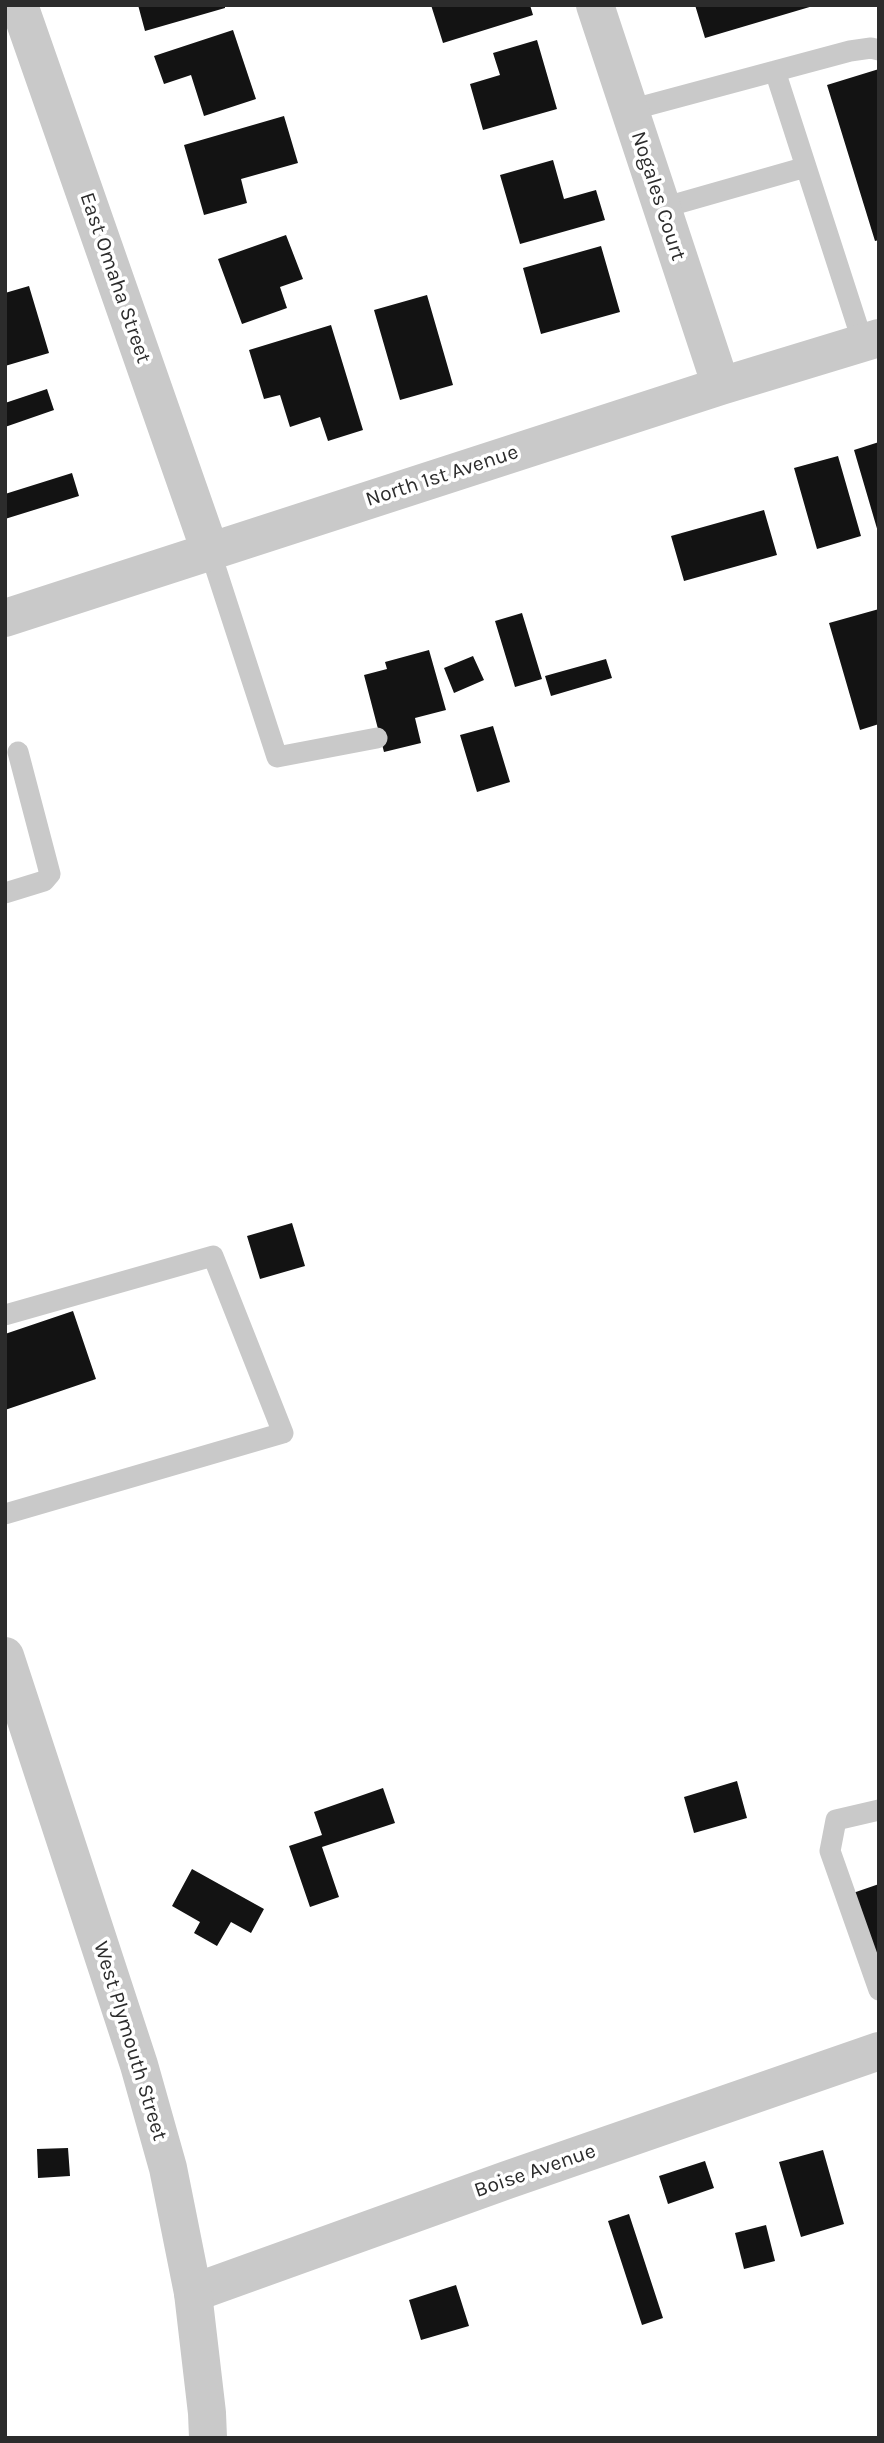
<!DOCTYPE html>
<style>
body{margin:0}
#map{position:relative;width:884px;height:2443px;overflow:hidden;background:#fff;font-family:Karla,sans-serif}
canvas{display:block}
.frame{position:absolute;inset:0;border:7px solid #2c2c2c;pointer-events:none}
</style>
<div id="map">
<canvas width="884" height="2443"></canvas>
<div class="frame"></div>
</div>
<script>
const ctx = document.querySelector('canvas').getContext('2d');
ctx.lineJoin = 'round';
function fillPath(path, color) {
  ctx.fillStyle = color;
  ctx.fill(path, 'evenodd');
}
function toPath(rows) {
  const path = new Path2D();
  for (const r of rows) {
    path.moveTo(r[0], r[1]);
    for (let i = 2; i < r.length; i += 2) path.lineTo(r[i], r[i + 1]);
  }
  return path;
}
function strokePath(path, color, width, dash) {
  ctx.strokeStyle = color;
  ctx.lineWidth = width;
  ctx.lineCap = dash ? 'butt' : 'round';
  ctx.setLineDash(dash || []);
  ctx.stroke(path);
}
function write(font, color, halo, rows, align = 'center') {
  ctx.font = font + ' Karla,sans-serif';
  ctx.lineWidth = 7;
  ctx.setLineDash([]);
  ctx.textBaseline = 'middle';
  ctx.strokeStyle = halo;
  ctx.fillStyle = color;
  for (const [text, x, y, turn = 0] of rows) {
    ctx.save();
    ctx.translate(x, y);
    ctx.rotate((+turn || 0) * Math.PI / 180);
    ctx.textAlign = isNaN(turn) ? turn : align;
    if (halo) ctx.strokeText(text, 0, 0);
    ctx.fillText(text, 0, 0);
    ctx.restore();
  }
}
fillPath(toPath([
 [138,5,225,5,225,8,145,31],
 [431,5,530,5,533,15,443,43],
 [695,5,813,5,813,6,705,38],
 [233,30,256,99,204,116,191,75,164,84,154,56],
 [537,40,557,109,483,130,470,84,500,75,493,53],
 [879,69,879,240,875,241,827,85],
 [284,116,298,163,241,179,247,203,204,215,184,145],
 [553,160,564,199,596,190,605,220,520,244,500,175],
 [286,235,303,279,280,287,287,308,242,324,218,259],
 [601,246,620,312,541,334,523,268],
 [29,286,49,353,5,366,5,293],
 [427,295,453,385,400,400,374,310],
 [331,325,363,430,328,441,320,417,290,427,280,395,264,399,249,350],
 [47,389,54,410,5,427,5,403],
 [879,442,879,531,878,532,854,450],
 [838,456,861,536,817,549,794,468],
 [72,473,79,496,5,519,5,494],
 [764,510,777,555,684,581,671,536],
 [879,609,879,724,860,730,829,623],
 [522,613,542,679,515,687,495,621],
 [429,650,446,710,415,718,421,743,384,752,364,675,387,669,385,662],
 [473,656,484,680,454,693,444,668],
 [606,659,612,678,551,696,545,676],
 [493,726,510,782,477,792,460,735],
 [292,1223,305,1266,260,1279,247,1236],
 [73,1311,96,1379,5,1410,5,1334],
 [737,1781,747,1818,694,1833,684,1797],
 [383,1788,395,1823,322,1847,339,1897,310,1907,289,1846,322,1835,314,1812],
 [192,1869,264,1909,251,1933,231,1922,217,1946,194,1933,200,1922,172,1906],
 [879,1884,879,1954,873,1955,853,1893],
 [68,2148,70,2176,38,2178,37,2149],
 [823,2150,844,2224,801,2237,779,2162],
 [705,2161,714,2188,668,2204,659,2176],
 [629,2214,663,2318,642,2325,608,2221],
 [766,2225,775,2261,744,2269,735,2233],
 [456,2285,469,2326,421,2340,409,2300]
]), '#131313');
strokePath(toPath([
 [775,71,863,343],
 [630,110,850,51,871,48,879,50],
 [662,208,806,167],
 [210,551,277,757,377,738],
 [5,893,44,881,50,874,18,752],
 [5,1315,213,1256,283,1433,5,1514],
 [879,1810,836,1820,830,1851,879,1990]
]), '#c9c9c9', 21);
strokePath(toPath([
 [19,5,210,551],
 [595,5,721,386],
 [5,618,721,386,879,338],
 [193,2293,507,2180,879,2051]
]), '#c9c9c9', 38);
strokePath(toPath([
 [5,1656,139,2065,168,2168,193,2293,207,2413,208,2438]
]), '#c9c9c9', 38);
write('21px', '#2c2c2c', '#fff', [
 ["Nogales Court",658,196,72],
 ["East Omaha Street",115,278,71],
 ["North 1st Avenue",442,476,-18],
 ["West Plymouth Street",130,2041,73],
 ["Boise Avenue",535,2171,-19]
]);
</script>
